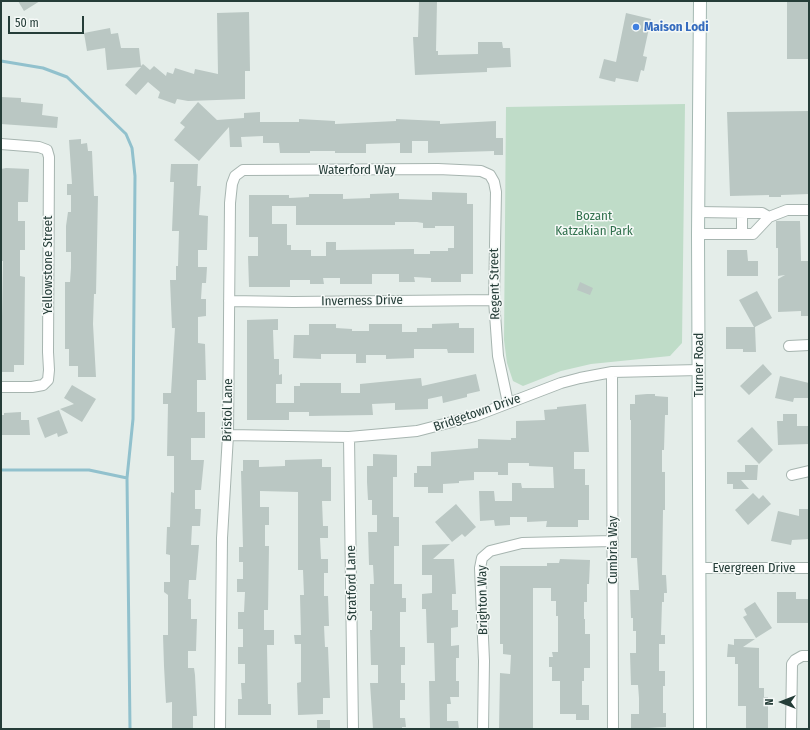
<!DOCTYPE html>
<style>
body{margin:0}
#map{position:relative;width:810px;height:730px;overflow:hidden;background:#e4ede9;font-family:"Fira Sans Condensed",sans-serif}
canvas{display:block}
.frame{position:absolute;inset:0;border:2px solid #253d38;pointer-events:none}
.north{position:absolute;left:762px;top:682px;width:40px;height:40px;-webkit-text-stroke:3px #f5f9f7;paint-order:stroke;rotate:270deg;font-size:11px;font-weight:700;line-height:16px;text-align:center;color:#253d38}
.north::after{content:'';display:block;margin:auto;width:14px;height:18px;background:#253d38;clip-path:polygon(50% 0,100% 100%,50% 72%,0 100%)}
.scale{position:absolute;left:8px;top:16px;width:76px;height:18px;box-sizing:border-box;border:2px solid #253d38;border-top:0;padding-left:5px;font-size:12px;line-height:14px;white-space:nowrap;color:#253d38;-webkit-text-stroke:3px #f5f9f7;paint-order:stroke}
</style>
<div id="map">
<canvas width="810" height="730"></canvas>
<div class="frame"></div>
<div class="north">N</div>
<div class="scale">50 m</div>
</div>
<script>
const ctx = document.querySelector('canvas').getContext('2d');
ctx.lineJoin = 'round';
function fillPath(path, color) {
  ctx.fillStyle = color;
  ctx.fill(path, 'evenodd');
}
function toPath(rows) {
  const path = new Path2D();
  for (const r of rows) {
    path.moveTo(r[0], r[1]);
    for (let i = 2; i < r.length; i += 2) path.lineTo(r[i], r[i + 1]);
  }
  return path;
}
function strokePath(path, color, width, dash) {
  ctx.strokeStyle = color;
  ctx.lineWidth = width;
  ctx.lineCap = dash ? 'butt' : 'round';
  ctx.setLineDash(dash || []);
  ctx.stroke(path);
}
function write(font, color, halo, rows, align = 'center') {
  ctx.font = font + ' "Fira Sans Condensed",sans-serif';
  ctx.lineWidth = 3;
  ctx.setLineDash([]);
  ctx.textBaseline = 'middle';
  ctx.strokeStyle = halo;
  ctx.fillStyle = color;
  for (const [text, x, y, turn = 0] of rows) {
    ctx.save();
    ctx.translate(x, y);
    ctx.rotate((+turn || 0) * Math.PI / 180);
    ctx.textAlign = isNaN(turn) ? turn : align;
    if (halo) ctx.strokeText(text, 0, 0);
    ctx.fillText(text, 0, 0);
    ctx.restore();
  }
}
fillPath(toPath([
 [685,104,682,343,670,356,591,364,561,371,523,386,513,381,507,363,504,340,506,107]
]), '#bfdcc8');
strokePath(toPath([
 [1,61,43,68,67,77,126,134,132,148,135,176,133,419,127,478,130,729],
 [1,470,89,470,127,478]
]), '#91c1cd', 3);
fillPath(toPath([
 [18,1,40,1,24,11],
 [419,1,437,1,436,51,438,51,438,55,478,54,478,42,502,42,503,48,510,48,511,67,487,68,487,72,415,75,413,37,418,37],
 [787,1,809,1,809,59,787,59],
 [249,12,250,71,245,71,245,99,188,101,177,99,175,104,158,98,160,92,148,82,136,95,125,85,141,67,107,70,105,48,87,51,84,33,110,28,111,34,118,33,121,48,139,48,141,66,143,64,150,70,154,66,166,76,167,72,173,74,175,68,194,74,195,69,218,74,217,13],
 [626,13,651,19,643,56,647,57,644,71,641,70,638,82,616,78,615,82,599,78,604,59,616,62],
 [1,97,21,98,21,102,43,104,42,115,58,117,57,128,1,124],
 [198,102,217,120,244,118,244,113,260,112,260,122,299,122,299,119,335,121,335,124,396,121,396,119,440,121,440,124,496,121,496,138,503,138,503,155,494,155,494,151,428,153,428,141,412,141,412,153,400,153,400,143,366,144,366,153,335,153,335,151,310,151,310,153,280,153,279,143,263,143,263,136,241,137,242,147,230,147,229,127,199,161,174,140,185,127,180,123],
 [809,111,809,194,781,195,781,197,769,197,769,195,730,196,727,112],
 [81,139,81,144,87,143,88,151,92,151,94,196,98,196,96,294,94,294,93,324,96,377,78,377,78,366,69,366,69,349,65,349,65,282,70,282,71,268,71,252,66,252,66,226,68,212,71,212,71,195,67,195,67,184,72,184,69,140],
 [171,164,198,164,197,186,201,186,199,215,208,216,207,250,198,250,198,267,207,267,206,283,202,283,201,299,206,299,206,316,198,317,198,343,205,344,206,380,197,380,197,412,205,412,205,438,191,438,191,460,204,460,201,490,195,490,195,509,201,509,200,526,192,526,191,545,199,545,196,580,189,580,188,599,191,599,191,619,197,619,196,651,188,651,188,668,194,668,195,675,197,716,193,716,193,729,172,729,172,702,166,703,164,666,163,635,168,635,168,595,164,592,164,582,170,582,170,555,166,554,167,527,170,527,171,492,174,493,174,456,167,456,168,404,163,404,163,393,171,393,175,328,172,328,170,280,176,280,176,266,178,266,179,231,172,231,174,182,170,182],
 [6,168,29,169,28,202,18,202,18,221,25,221,25,250,20,250,20,276,25,277,24,365,14,365,14,372,1,372,3,261,1,261,1,169],
 [432,192,467,193,467,204,473,204,473,274,461,274,461,282,431,282,431,278,414,277,415,282,399,282,399,274,372,274,372,284,340,284,340,278,323,278,324,284,310,284,310,280,290,280,290,287,249,287,248,256,258,256,258,237,249,237,249,195,289,195,289,198,309,197,309,194,343,194,343,199,370,198,370,194,399,193,399,199,432,200],
 [272,206,296,206,296,225,395,225,395,222,417,222,423,223,423,228,435,228,435,226,454,226,454,248,448,248,448,251,430,251,430,254,414,254,414,249,336,250,336,242,326,242,326,256,311,256,311,250,291,250,291,245,287,245,287,224,272,224],
 [776,221,800,221,801,261,809,261,809,316,801,316,801,311,778,312,778,279,785,275,778,276,778,248,776,248],
 [727,250,747,250,748,261,758,261,758,276,727,276],
 [580,282,593,288,590,295,577,290],
 [757,291,772,318,755,327,756,352,743,352,743,349,726,349,726,327,754,327,739,300],
 [278,319,278,330,273,330,274,359,279,359,279,375,282,374,282,384,276,384,276,403,294,403,294,386,300,386,300,383,341,383,341,393,360,393,360,384,421,378,422,386,476,374,480,391,467,394,467,397,443,403,442,396,428,399,428,409,395,410,395,403,372,404,373,415,309,416,309,412,289,412,289,420,247,420,247,320],
 [459,323,459,328,474,328,474,353,448,353,447,349,414,349,414,358,386,359,386,355,366,355,366,363,356,363,356,354,321,354,321,359,293,358,294,335,309,335,309,324,336,324,336,328,352,329,352,331,369,331,369,324,402,324,402,332,417,332,417,328,432,328,432,324],
 [763,364,772,374,749,395,740,386],
 [780,376,809,383,809,398,794,398,793,402,775,398],
 [72,385,96,399,82,422,60,409,74,404,64,398],
 [647,394,655,394,655,396,668,397,668,415,665,415,664,450,662,450,662,472,665,472,665,510,663,510,662,575,666,575,667,593,664,593,664,602,662,602,661,635,665,635,665,644,659,644,659,671,665,671,665,686,663,686,663,713,666,713,666,727,631,729,631,714,639,714,639,698,638,685,631,685,630,653,636,653,636,631,633,631,633,618,631,618,630,590,639,590,637,558,631,558,631,420,630,420,630,404,635,404,635,395],
 [586,404,589,452,574,452,574,469,585,469,585,485,589,485,589,520,578,520,578,527,546,527,547,521,527,522,527,517,510,517,510,525,495,526,494,520,480,521,479,491,494,491,495,501,512,501,512,483,521,483,522,488,554,488,553,467,529,466,529,463,508,463,508,475,498,475,498,472,474,472,474,480,459,481,459,483,443,484,443,493,428,493,428,487,414,487,414,473,417,473,417,466,431,466,431,452,478,448,478,439,511,440,511,438,516,438,516,421,545,420,544,410,557,409,557,407],
 [59,410,68,433,58,437,57,433,45,438,37,418],
 [21,412,21,420,29,420,30,435,1,435,1,415,4,415,4,413],
 [783,414,797,414,797,426,809,426,809,444,778,445,777,421,783,421],
 [752,427,773,450,759,464,737,441],
 [373,454,397,455,397,477,393,477,393,517,399,517,399,546,394,546,394,584,402,584,402,598,406,598,406,612,400,612,400,647,405,647,405,665,401,665,401,683,405,683,405,700,400,700,400,718,405,718,406,727,402,727,402,729,373,729,370,683,378,683,378,665,371,665,370,630,372,630,372,611,370,611,370,584,374,584,373,565,369,565,368,532,377,532,377,515,372,515,372,500,368,500,367,482,367,466,373,466],
 [322,459,322,467,331,467,331,501,322,501,323,526,328,526,328,538,320,538,321,559,328,559,328,573,324,573,324,596,328,596,329,626,324,626,325,647,328,647,330,698,323,698,323,714,298,715,297,683,301,682,301,644,295,644,294,635,301,635,300,595,304,595,303,570,298,570,298,492,260,491,260,507,269,507,269,525,265,525,265,546,269,546,268,610,264,610,264,630,274,630,274,645,267,645,268,704,271,704,271,715,238,715,238,699,242,699,241,683,245,683,245,664,238,664,238,647,243,647,243,629,238,629,238,612,244,612,245,592,237,592,237,579,243,579,243,562,239,562,239,547,243,547,241,471,243,471,243,460,259,460,259,467,285,466,285,460],
 [745,465,758,465,757,480,741,480,749,489,733,489,733,484,727,484,727,472,745,472],
 [753,493,759,499,763,495,771,504,748,525,735,510],
 [456,504,476,527,465,537,462,534,452,542,435,522],
 [799,509,809,509,809,539,792,540,791,545,771,541,778,511,799,516],
 [450,544,433,559,454,559,456,594,452,594,452,610,458,610,458,627,451,628,451,646,459,645,459,658,456,658,456,681,459,681,459,697,450,697,451,704,447,704,447,721,458,721,459,729,430,729,429,681,435,681,434,643,427,643,426,609,422,609,422,594,432,593,432,575,422,575,422,545],
 [560,559,590,560,589,584,587,584,587,602,584,602,584,619,585,619,585,634,590,634,590,668,584,668,584,681,582,681,582,705,589,705,589,720,576,720,576,714,560,714,560,681,552,681,552,667,549,667,549,657,553,657,552,652,558,652,558,616,556,616,556,601,551,601,551,588,533,588,533,729,499,729,500,673,510,674,511,655,503,654,503,644,500,644,500,566,547,566,547,563,559,563],
 [777,592,796,592,796,599,809,599,809,623,777,623],
 [755,602,772,628,756,638,743,617,747,615,744,609],
 [734,639,755,639,743,647,759,648,759,688,764,688,764,697,768,697,768,729,746,729,746,706,738,706,738,664,735,664,735,657,727,657,728,644,734,645],
 [317,720,330,720,330,729,317,729]
]), '#bac7c3');
const street = toPath([
 [1,144,39,147,47,150,49,157,48,352,49,370,48,380,43,385,32,387,1,387],
 [698,212,762,213,769,217,753,234,698,234],
 [769,217,787,210,809,210],
 [742,234,742,213],
 [229,301,293,302,494,300],
 [789,346,809,345],
 [612,372,613,729],
 [228,435,349,437,417,431,475,416,561,383,580,378,612,372,699,370],
 [349,437,353,729],
 [792,475,809,471],
 [699,568,809,568],
 [220,729,222,538,228,435,230,203,232,184,235,176,243,170,438,169,481,171,490,175,494,182,496,192,494,300,498,356,508,403],
 [483,729,484,661,480,568,482,558,490,551,522,543,613,541],
 [791,729,792,664,795,660,802,656,809,656]
]);
const secondary = toPath([
 [700,1,698,234,700,729]
]);
strokePath(street, '#a7b5b0', 12);
strokePath(secondary, '#a4b8b2', 14);
strokePath(street, '#fff', 10);
strokePath(secondary, '#fff', 12);
for (const [x, y, r, color] of [
 [636,27,4,"#3f7fe0"]
]) {
  const dot = new Path2D();
  dot.arc(x, y, r, 0, 2 * Math.PI);
  ctx.fillStyle = color;
  ctx.fill(dot);
  strokePath(dot, '#f5f9f7', 1.5);
}
write('bold 13px', '#366cbe', '#f5f9f7', [
 ["Maison Lodi",644,27]
], 'left');
write('13px', '#253d38', '#f5f9f7', [
 ["Waterford Way",357,170],
 ["Yellowstone Street",48,265,-90],
 ["Regent Street",495,284,-91],
 ["Inverness Drive",362,301,-1],
 ["Turner Road",699,365,-90],
 ["Bristol Lane",228,410,-89],
 ["Bridgetown Drive",477,413,-19],
 ["Cumbria Way",613,550,-90],
 ["Evergreen Drive",754,568],
 ["Stratford Lane",352,583,-91],
 ["Brighton Way",483,600,-91]
]);
write('13px', '#32714e', '#f5f9f7', [
 ["Bozant",594,216],
 ["Katzakian Park",594,231]
]);
</script>
